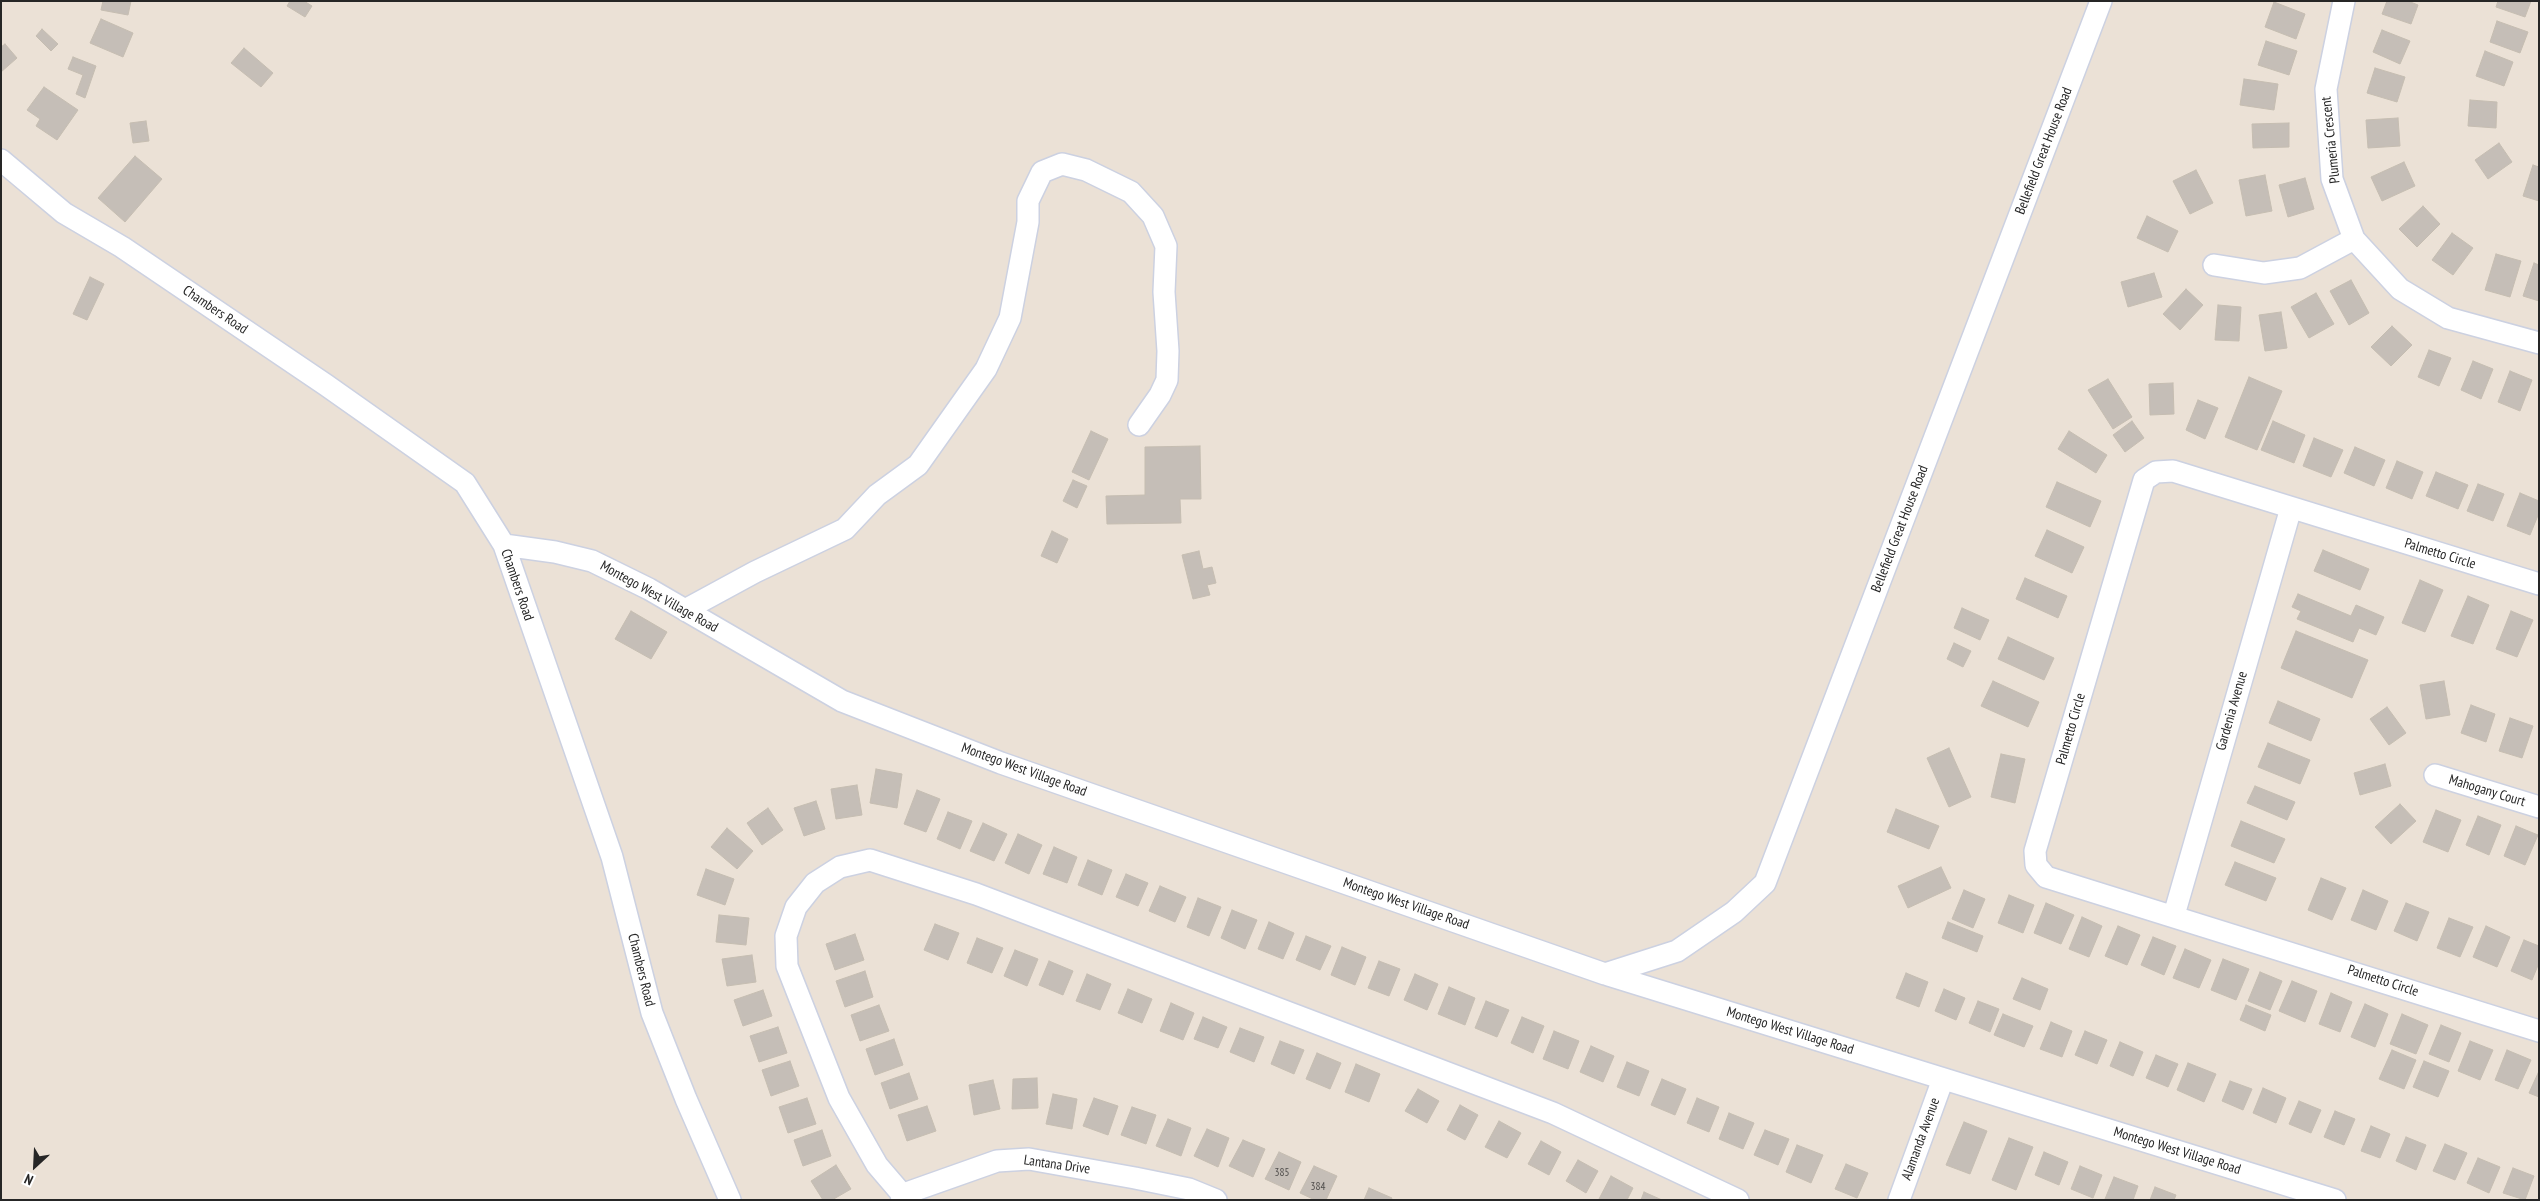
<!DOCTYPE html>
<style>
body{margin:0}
#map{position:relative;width:2540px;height:1201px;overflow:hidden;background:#ebe1d6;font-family:"PT Sans Narrow",sans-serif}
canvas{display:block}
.frame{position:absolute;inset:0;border:2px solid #262626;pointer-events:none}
.north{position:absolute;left:10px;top:1141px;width:50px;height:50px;-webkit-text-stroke:4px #fff;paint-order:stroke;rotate:205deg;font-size:14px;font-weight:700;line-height:20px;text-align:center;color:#262626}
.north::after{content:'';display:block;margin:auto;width:18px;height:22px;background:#262626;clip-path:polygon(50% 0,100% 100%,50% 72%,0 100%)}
</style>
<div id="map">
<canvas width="2540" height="1201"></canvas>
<div class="frame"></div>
<div class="north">N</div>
</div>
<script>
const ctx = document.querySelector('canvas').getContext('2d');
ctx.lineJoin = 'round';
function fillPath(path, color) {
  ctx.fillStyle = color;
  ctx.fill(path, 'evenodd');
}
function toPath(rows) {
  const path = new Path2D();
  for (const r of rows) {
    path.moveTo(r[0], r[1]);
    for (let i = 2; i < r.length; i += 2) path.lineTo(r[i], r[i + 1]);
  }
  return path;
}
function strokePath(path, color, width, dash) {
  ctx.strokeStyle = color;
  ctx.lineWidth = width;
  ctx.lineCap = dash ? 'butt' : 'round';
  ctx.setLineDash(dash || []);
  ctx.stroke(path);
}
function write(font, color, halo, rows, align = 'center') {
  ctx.font = font + ' "PT Sans Narrow",sans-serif';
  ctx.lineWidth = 5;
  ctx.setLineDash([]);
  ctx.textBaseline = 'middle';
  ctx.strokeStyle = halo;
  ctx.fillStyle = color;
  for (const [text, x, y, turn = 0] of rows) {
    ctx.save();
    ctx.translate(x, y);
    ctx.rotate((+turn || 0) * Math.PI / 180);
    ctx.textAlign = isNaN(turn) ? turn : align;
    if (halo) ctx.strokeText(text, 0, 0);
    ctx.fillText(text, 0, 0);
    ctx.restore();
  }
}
const building = toPath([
 [103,1,131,1,128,15,101,10,103,1],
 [290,1,304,1,312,6,305,17,287,6,290,1],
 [2387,1,2408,1,2418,5,2411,24,2382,14,2387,1],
 [2498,1,2531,1,2525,17,2496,7,2498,1],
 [2274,2,2305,14,2296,39,2265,27,2274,2],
 [101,19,133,33,123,57,90,43,101,19],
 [2497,21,2528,32,2520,53,2490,42,2497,21],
 [42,29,58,44,51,51,36,36,42,29],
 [2382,30,2410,41,2400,64,2373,52,2382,30],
 [2266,41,2297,51,2289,75,2258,65,2266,41],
 [5,44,17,58,1,72,1,47,5,44],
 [244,48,273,73,261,87,231,63,244,48],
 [2485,51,2513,62,2504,86,2476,76,2485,51],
 [73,57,96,66,85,98,76,94,83,75,68,69,73,57],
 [2375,68,2405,77,2397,102,2367,93,2375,68],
 [2244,79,2278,84,2274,110,2240,105,2244,79],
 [44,87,78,110,57,140,36,126,40,119,27,110,44,87],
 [2470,100,2497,102,2496,128,2468,126,2470,100],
 [2398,118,2400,146,2368,148,2366,120,2398,118],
 [146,121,149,141,133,143,130,123,146,121],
 [2289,123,2289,147,2253,148,2252,124,2289,123],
 [2499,143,2512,162,2488,179,2475,160,2499,143],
 [135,156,162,179,125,222,98,198,135,156],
 [2404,162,2415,186,2382,201,2371,177,2404,162],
 [2533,165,2539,167,2539,201,2523,196,2533,165],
 [2196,170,2213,203,2190,214,2173,181,2196,170],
 [2265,175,2272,211,2246,216,2239,180,2265,175],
 [2305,178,2314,209,2288,217,2279,185,2305,178],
 [2423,206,2440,224,2417,247,2399,229,2423,206],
 [2147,216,2178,231,2168,252,2137,238,2147,216],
 [2452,233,2473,248,2453,275,2432,260,2452,233],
 [2496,254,2521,261,2510,297,2485,290,2496,254],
 [2534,263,2539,265,2539,301,2523,296,2534,263],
 [2154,273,2162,297,2128,307,2121,282,2154,273],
 [90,277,104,284,87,320,73,314,90,277],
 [2351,280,2369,313,2349,325,2330,291,2351,280],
 [2186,289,2203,305,2180,330,2163,314,2186,289],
 [2316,293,2334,324,2309,338,2291,307,2316,293],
 [2218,305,2241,307,2239,341,2215,340,2218,305],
 [2281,312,2287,348,2265,351,2259,315,2281,312],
 [2392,326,2412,345,2391,366,2371,347,2392,326],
 [2429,350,2451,358,2439,386,2418,377,2429,350],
 [2473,361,2493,369,2481,399,2461,390,2473,361],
 [2510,371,2532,380,2520,411,2498,402,2510,371],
 [2249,377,2282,391,2257,450,2225,437,2249,377],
 [2108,379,2132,417,2113,429,2088,390,2108,379],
 [2173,383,2174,414,2150,415,2149,384,2173,383],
 [2198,400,2218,408,2205,439,2186,430,2198,400],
 [2132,421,2144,438,2125,452,2113,435,2132,421],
 [2273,421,2305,435,2294,463,2261,450,2273,421],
 [1091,431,1108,439,1089,480,1072,472,1091,431],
 [2069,431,2107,455,2096,473,2058,449,2069,431],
 [2314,438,2343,450,2331,477,2303,466,2314,438],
 [1200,446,1201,499,1180,499,1181,523,1107,524,1106,496,1145,495,1145,447,1200,446],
 [2355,447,2385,460,2374,486,2344,473,2355,447],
 [2397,461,2423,472,2412,499,2386,488,2397,461],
 [2436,472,2468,485,2458,509,2426,496,2436,472],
 [1073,480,1087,486,1077,508,1063,501,1073,480],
 [2057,482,2101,501,2090,527,2046,507,2057,482],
 [2478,484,2504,494,2493,521,2467,511,2478,484],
 [2520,493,2539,501,2539,513,2530,535,2507,526,2520,493],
 [2047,530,2084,547,2072,573,2035,556,2047,530],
 [1052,531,1068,539,1057,563,1041,556,1052,531],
 [2323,550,2369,569,2360,590,2314,571,2323,550],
 [1199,551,1203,569,1212,567,1216,583,1207,585,1210,595,1193,599,1182,555,1199,551],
 [2025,578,2067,596,2058,618,2016,599,2025,578],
 [2420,580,2443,590,2425,632,2402,623,2420,580],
 [2298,594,2351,616,2356,605,2384,617,2376,635,2359,628,2353,642,2297,619,2301,611,2292,607,2298,594],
 [2468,596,2489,605,2473,644,2451,636,2468,596],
 [1962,608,1989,620,1980,640,1954,628,1962,608],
 [631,611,667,632,651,659,615,639,631,611],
 [2511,611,2533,620,2517,657,2496,649,2511,611],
 [2296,631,2368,660,2352,698,2281,668,2296,631],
 [2008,637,2054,658,2044,680,1998,659,2008,637],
 [1954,643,1971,651,1963,667,1947,659,1954,643],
 [1993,681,2039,702,2028,727,1981,706,1993,681],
 [2444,681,2450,715,2426,719,2420,685,2444,681],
 [2278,701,2320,719,2311,741,2269,723,2278,701],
 [2471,705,2495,714,2486,742,2461,733,2471,705],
 [2387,707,2406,733,2389,745,2370,719,2387,707],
 [2510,718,2533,726,2522,758,2499,751,2510,718],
 [2268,743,2310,760,2300,784,2258,767,2268,743],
 [1949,748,1971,797,1949,807,1927,758,1949,748],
 [2001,754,2025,759,2015,803,1991,797,2001,754],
 [2385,764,2391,786,2360,795,2354,773,2385,764],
 [876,769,902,774,897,808,870,803,876,769],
 [857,785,862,815,836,819,831,789,857,785],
 [2255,786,2295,802,2287,820,2247,803,2255,786],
 [917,790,940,799,926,832,904,824,917,790],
 [816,801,825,829,804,836,794,808,816,801],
 [2400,804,2416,821,2391,844,2375,827,2400,804],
 [768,808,783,830,762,845,747,823,768,808],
 [1896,809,1939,826,1929,849,1887,832,1896,809],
 [2436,810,2461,820,2448,852,2423,842,2436,810],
 [948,812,972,821,960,849,937,839,948,812],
 [2478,816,2501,825,2489,855,2466,845,2478,816],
 [2241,821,2285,839,2274,863,2231,846,2241,821],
 [983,823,1007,834,994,861,970,851,983,823],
 [2516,826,2538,835,2525,865,2504,856,2516,826],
 [727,828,753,851,737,869,711,847,727,828],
 [1018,834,1042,845,1029,874,1005,863,1018,834],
 [1054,847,1077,857,1067,883,1043,874,1054,847],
 [1088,860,1112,870,1102,895,1078,885,1088,860],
 [2235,862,2276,878,2266,901,2225,885,2235,862],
 [1941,867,1951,888,1908,908,1898,886,1941,867],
 [706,869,734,879,725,905,697,895,706,869],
 [1126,874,1148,883,1138,906,1116,897,1126,874],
 [2321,878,2346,888,2332,920,2308,910,2321,878],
 [1160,886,1186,897,1175,922,1149,911,1160,886],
 [1964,890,1985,899,1973,928,1952,919,1964,890],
 [2363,890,2388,901,2376,930,2351,920,2363,890],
 [2009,895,2034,905,2023,933,1998,923,2009,895],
 [1198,898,1221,907,1209,936,1187,927,1198,898],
 [2046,903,2074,915,2061,944,2034,933,2046,903],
 [2406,903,2429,912,2417,941,2394,931,2406,903],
 [1232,910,1257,920,1245,949,1221,938,1232,910],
 [719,915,749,918,746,945,716,942,719,915],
 [2082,917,2102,926,2089,957,2069,949,2082,917],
 [2449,918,2473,927,2460,957,2437,948,2449,918],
 [1269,922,1294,933,1283,959,1258,949,1269,922],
 [1948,922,1983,936,1977,952,1942,938,1948,922],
 [935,924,959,933,948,960,924,950,935,924],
 [2118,926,2140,935,2127,965,2105,956,2118,926],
 [2486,926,2510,937,2497,967,2473,957,2486,926],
 [855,934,864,960,835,970,826,944,855,934],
 [1306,936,1331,946,1320,970,1296,960,1306,936],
 [2153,937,2176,946,2164,975,2141,965,2153,937],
 [977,938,1003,948,992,973,967,963,977,938],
 [2524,940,2539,946,2539,963,2532,980,2511,971,2524,940],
 [1342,947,1366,957,1355,985,1331,975,1342,947],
 [2185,949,2211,960,2199,988,2173,978,2185,949],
 [1015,950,1038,959,1027,986,1004,976,1015,950],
 [752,955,756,982,727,986,722,959,752,955],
 [2223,959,2249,969,2236,1000,2211,990,2223,959],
 [1049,961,1073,971,1063,995,1039,985,1049,961],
 [1379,961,1400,969,1389,996,1368,988,1379,961],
 [865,971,873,997,845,1007,836,981,865,971],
 [2260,972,2282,981,2270,1010,2248,1001,2260,972],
 [1906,973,1928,982,1919,1007,1896,998,1906,973],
 [1087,974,1111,984,1100,1010,1076,1001,1087,974],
 [1415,974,1438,984,1427,1010,1404,1000,1415,974],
 [2022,978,2048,989,2040,1010,2013,999,2022,978],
 [2292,981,2317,991,2305,1022,2279,1011,2292,981],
 [1449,987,1475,998,1465,1025,1438,1014,1449,987],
 [1128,989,1152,999,1142,1023,1118,1013,1128,989],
 [1944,989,1965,998,1956,1020,1935,1011,1944,989],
 [763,990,772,1016,743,1026,734,1000,763,990],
 [2331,993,2352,1002,2340,1032,2319,1024,2331,993],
 [1486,1001,1509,1010,1497,1037,1475,1028,1486,1001],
 [1978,1001,1999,1009,1990,1032,1969,1023,1978,1001],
 [1171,1003,1194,1013,1183,1040,1160,1031,1171,1003],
 [2365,1004,2388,1014,2375,1047,2351,1037,2365,1004],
 [879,1005,889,1031,860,1041,851,1015,879,1005],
 [2246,1005,2271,1015,2265,1031,2240,1020,2246,1005],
 [2003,1014,2033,1026,2024,1047,1994,1035,2003,1014],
 [2402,1014,2428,1025,2416,1054,2390,1044,2402,1014],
 [1203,1017,1227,1027,1218,1048,1194,1039,1203,1017],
 [1522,1017,1544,1026,1533,1053,1511,1043,1522,1017],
 [2051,1022,2072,1031,2062,1057,2040,1049,2051,1022],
 [2441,1025,2461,1033,2449,1062,2429,1054,2441,1025],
 [778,1027,787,1053,759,1062,750,1036,778,1027],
 [1240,1028,1264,1037,1254,1062,1230,1052,1240,1028],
 [1554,1031,1579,1041,1568,1069,1543,1059,1554,1031],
 [2085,1031,2107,1040,2097,1064,2075,1055,2085,1031],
 [894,1039,903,1065,875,1075,866,1049,894,1039],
 [1280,1041,1304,1050,1294,1074,1271,1064,1280,1041],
 [2470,1041,2493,1050,2480,1080,2458,1071,2470,1041],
 [2120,1042,2143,1052,2133,1076,2110,1066,2120,1042],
 [1591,1046,1614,1056,1603,1082,1580,1072,1591,1046],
 [2392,1050,2416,1060,2404,1089,2379,1079,2392,1050],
 [2507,1050,2531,1060,2518,1089,2495,1080,2507,1050],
 [1317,1053,1341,1063,1330,1089,1306,1079,1317,1053],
 [2156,1055,2178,1064,2168,1087,2146,1078,2156,1055],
 [790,1061,799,1086,771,1096,762,1070,790,1061],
 [2424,1061,2449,1071,2438,1097,2413,1087,2424,1061],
 [1627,1062,1649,1071,1639,1096,1617,1087,1627,1062],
 [2188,1063,2216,1074,2204,1102,2177,1090,2188,1063],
 [1356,1064,1380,1074,1369,1102,1345,1092,1356,1064],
 [2539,1071,2539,1097,2529,1093,2539,1071],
 [909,1073,918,1099,890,1109,881,1083,909,1073],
 [1037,1078,1038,1108,1012,1109,1013,1079,1037,1078],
 [1662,1079,1686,1089,1675,1115,1651,1105,1662,1079],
 [993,1080,1000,1109,974,1115,969,1085,993,1080],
 [2230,1081,2252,1089,2243,1110,2222,1101,2230,1081],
 [2263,1088,2286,1098,2276,1123,2253,1113,2263,1088],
 [1418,1089,1439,1101,1427,1123,1405,1111,1418,1089],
 [1053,1094,1077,1099,1072,1129,1046,1124,1053,1094],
 [807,1098,816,1124,788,1133,779,1107,807,1098],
 [1094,1098,1118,1106,1108,1135,1083,1126,1094,1098],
 [1697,1098,1719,1107,1709,1132,1687,1123,1697,1098],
 [2299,1101,2321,1110,2311,1133,2289,1124,2299,1101],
 [1460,1105,1478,1115,1465,1140,1447,1130,1460,1105],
 [927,1106,936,1131,907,1141,898,1115,927,1106],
 [1132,1107,1156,1115,1146,1144,1121,1135,1132,1107],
 [2335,1111,2355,1119,2344,1145,2324,1137,2335,1111],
 [1729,1113,1754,1123,1743,1149,1719,1139,1729,1113],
 [1168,1119,1191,1128,1181,1156,1156,1146,1168,1119],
 [1499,1121,1521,1133,1507,1158,1485,1147,1499,1121],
 [1964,1122,1987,1131,1970,1174,1946,1165,1964,1122],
 [2371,1126,2390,1134,2380,1158,2361,1151,2371,1126],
 [1207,1129,1229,1138,1218,1167,1194,1156,1207,1129],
 [822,1130,831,1156,803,1166,794,1140,822,1130],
 [1765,1130,1789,1139,1778,1165,1754,1155,1765,1130],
 [2406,1137,2426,1145,2416,1170,2396,1161,2406,1137],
 [2009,1138,2033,1147,2016,1190,1992,1180,2009,1138],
 [1243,1140,1265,1149,1253,1177,1229,1166,1243,1140],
 [1541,1141,1561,1152,1549,1175,1528,1164,1541,1141],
 [2445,1144,2467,1153,2455,1180,2433,1171,2445,1144],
 [1797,1145,1823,1155,1811,1183,1786,1172,1797,1145],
 [1279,1152,1301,1162,1289,1190,1265,1179,1279,1152],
 [2044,1152,2068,1162,2059,1185,2035,1175,2044,1152],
 [2478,1158,2500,1167,2489,1193,2467,1183,2478,1158],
 [1578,1160,1598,1171,1586,1193,1566,1181,1578,1160],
 [1846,1164,1868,1173,1857,1198,1835,1189,1846,1164],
 [836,1165,851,1189,832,1200,823,1200,811,1181,836,1165],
 [1314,1166,1337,1176,1326,1200,1315,1200,1300,1193,1314,1166],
 [2080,1166,2102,1175,2093,1198,2071,1189,2080,1166],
 [2513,1168,2534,1176,2525,1200,2503,1193,2513,1168],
 [1611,1176,1633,1188,1627,1200,1599,1199,1611,1176],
 [2114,1177,2138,1186,2133,1200,2105,1199,2114,1177],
 [2155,1187,2176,1195,2174,1200,2150,1200,2155,1187],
 [1369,1188,1392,1198,1391,1200,1364,1200,1369,1188],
 [1644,1192,1662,1200,1641,1200,1644,1192]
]);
fillPath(building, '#c5beb7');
strokePath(building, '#c5bdb1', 1);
const minor = toPath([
 [2344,1,2326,89,2332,179,2354,239,2400,289,2448,318,2539,343],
 [1,160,64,213,122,247,326,385,465,483,504,545,612,857,652,1013,686,1099,730,1200],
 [2214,265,2264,273,2300,268,2354,239],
 [504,545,555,552,592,561,649,589,842,701,1001,763,1605,974,2335,1200],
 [2539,584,2173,471,2156,472,2144,480,2035,851,2036,865,2046,877,2539,1031],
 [685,610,755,572,845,529,877,495,918,465,986,369,1010,318,1028,222,1028,201,1042,172,1062,164,1086,170,1131,192,1153,216,1166,246,1164,292,1168,351,1167,380,1160,395,1139,425],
 [2435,775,2539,807],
 [2174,915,2291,508],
 [1605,974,1677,951,1734,912,1765,883,2101,1],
 [901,1195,997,1161,1029,1159,1135,1178,1189,1189,1216,1200],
 [907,1200,877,1165,839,1098,787,966,786,936,796,907,815,883,840,867,870,860,976,894,1553,1113,1738,1200],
 [1899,1200,1943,1079]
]);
strokePath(minor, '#ccd1e1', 24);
strokePath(minor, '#fff', 21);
write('11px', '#4e4c4a', null, [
 ["385",1282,1173],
 ["384",1318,1187]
]);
write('14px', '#262626', '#fff', [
 ["Plumeria Crescent",2331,140,-96],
 ["Bellefield Great House Road",2044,151,-69],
 ["Chambers Road",215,310,34],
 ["Bellefield Great House Road",1900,529,-69],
 ["Palmetto Circle",2440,554,17],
 ["Chambers Road",517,585,71],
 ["Montego West Village Road",659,597,29],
 ["Gardenia Avenue",2232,711,-74],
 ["Palmetto Circle",2071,729,-74],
 ["Montego West Village Road",1024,770,20],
 ["Mahogany Court",2487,791,17],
 ["Montego West Village Road",1406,904,19],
 ["Chambers Road",641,970,76],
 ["Palmetto Circle",2383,981,18],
 ["Montego West Village Road",1790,1031,17],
 ["Alamanda Avenue",1921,1139,-70],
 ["Montego West Village Road",2177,1151,17],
 ["Lantana Drive",1057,1165,8]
]);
</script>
